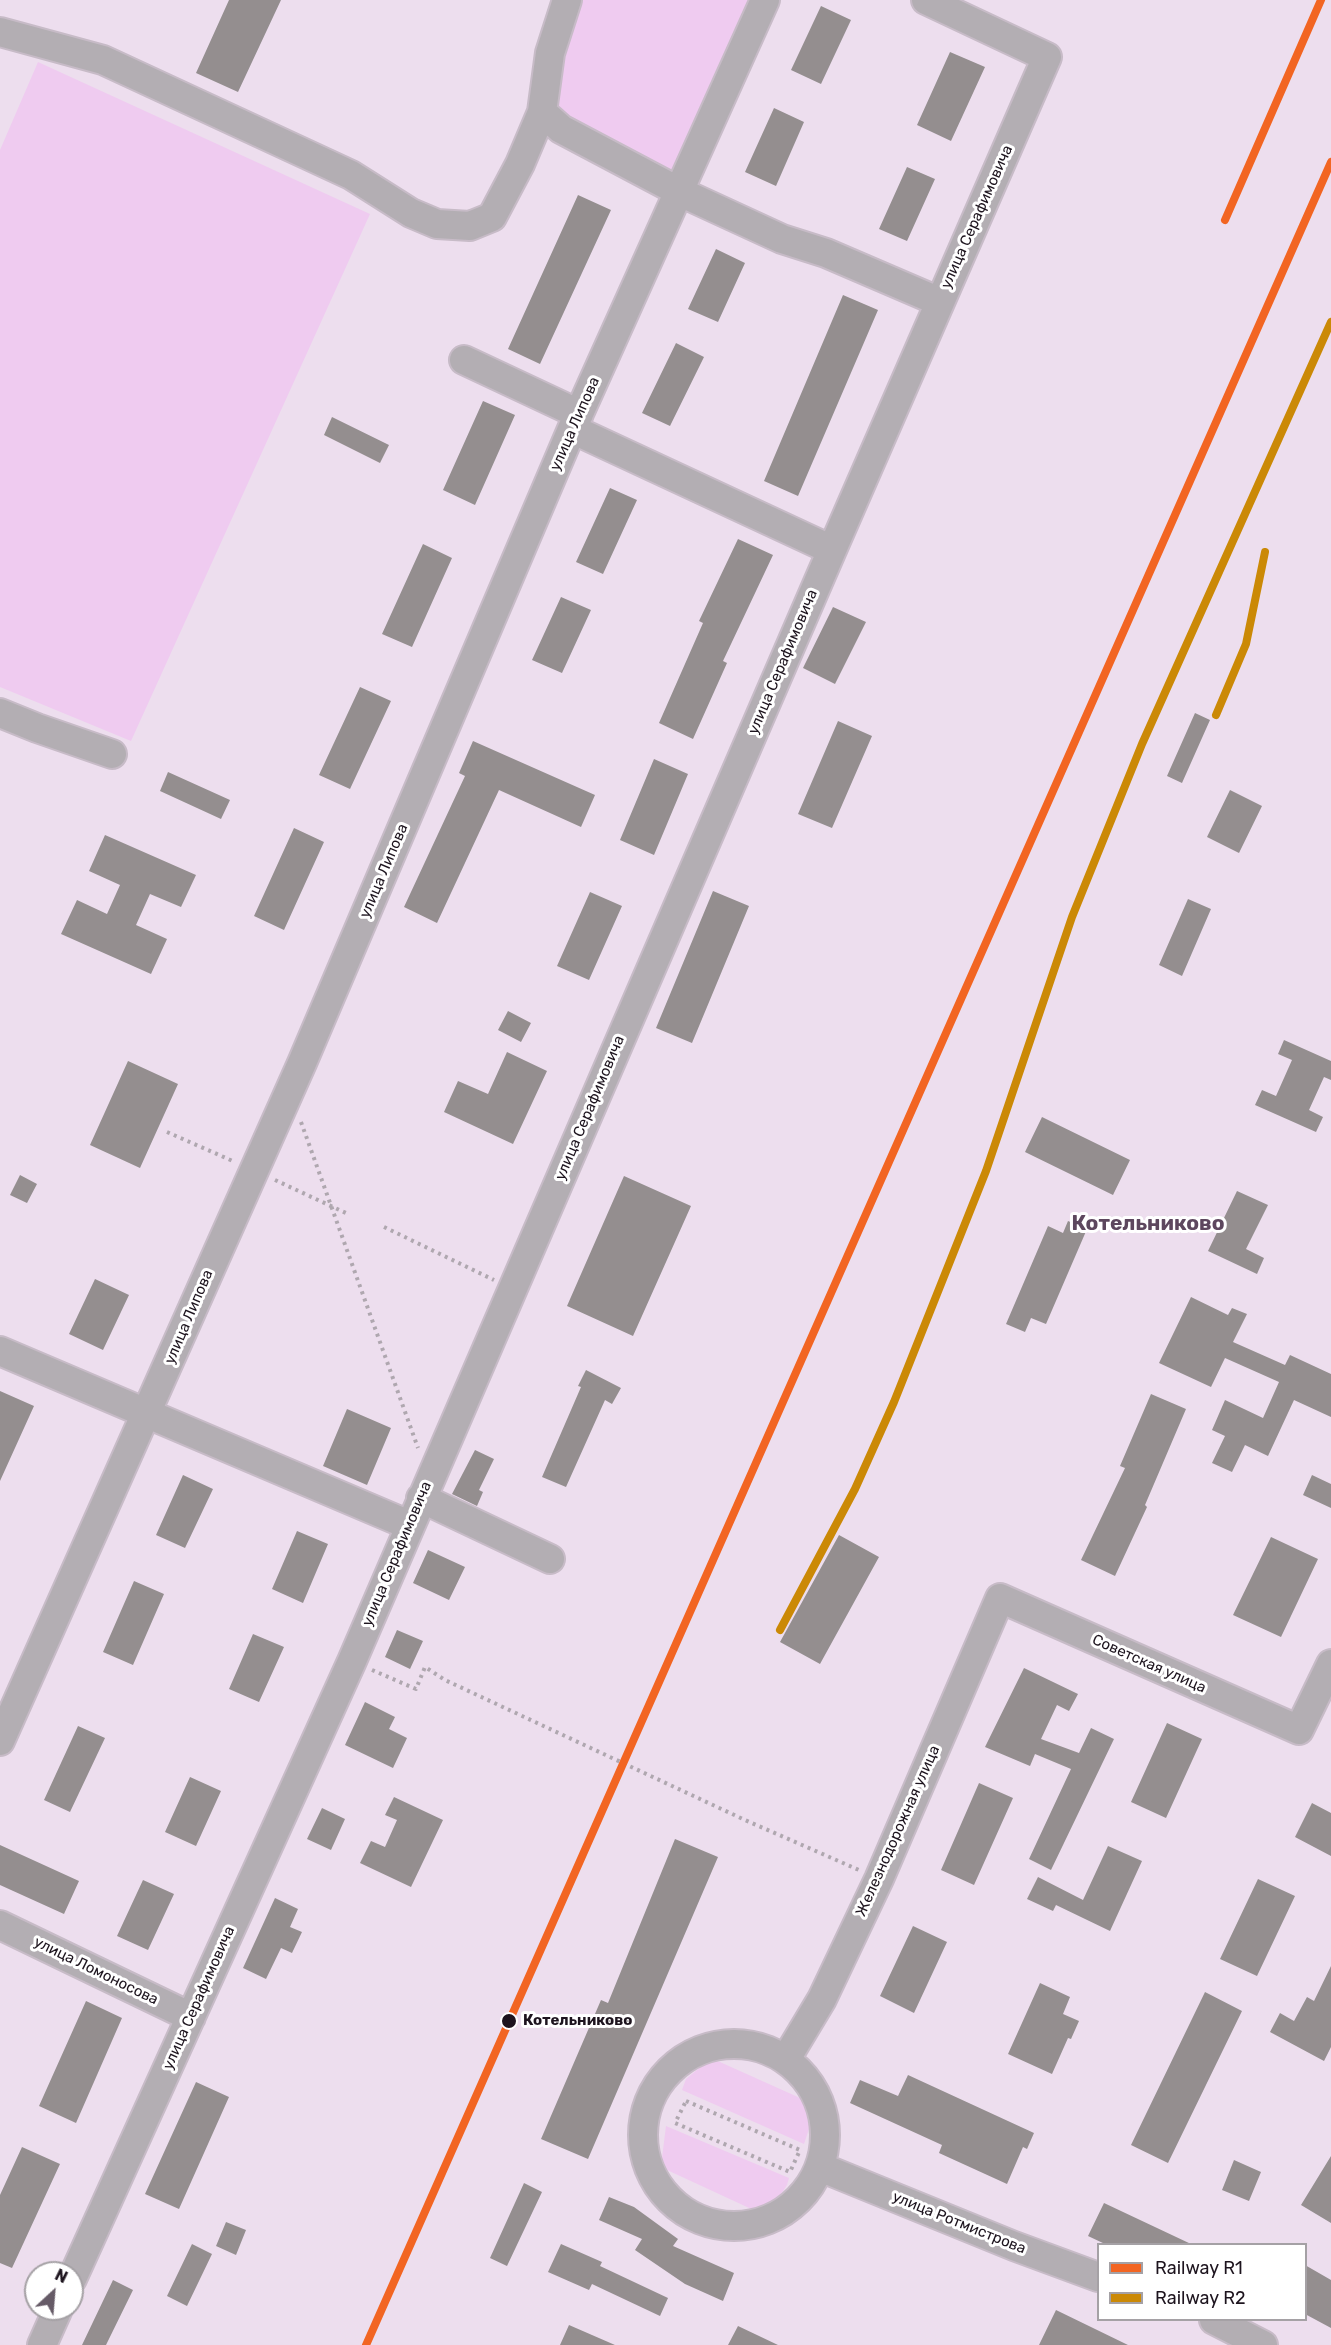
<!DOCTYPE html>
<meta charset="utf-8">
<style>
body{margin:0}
#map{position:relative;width:1331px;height:2345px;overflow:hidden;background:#eddeee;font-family:Rubik,sans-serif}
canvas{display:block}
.legend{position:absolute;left:1097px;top:2243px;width:210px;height:78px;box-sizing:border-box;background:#fff;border:2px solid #a5a1a5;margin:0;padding:8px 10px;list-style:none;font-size:18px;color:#1d141e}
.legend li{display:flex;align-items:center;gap:12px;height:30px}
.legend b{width:30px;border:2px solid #a5a1a5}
.north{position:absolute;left:24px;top:2261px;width:60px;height:60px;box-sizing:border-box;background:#fff;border:2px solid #a5a1a5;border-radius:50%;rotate:26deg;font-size:16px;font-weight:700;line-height:24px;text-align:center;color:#1d141e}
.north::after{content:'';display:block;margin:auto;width:21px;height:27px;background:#665b67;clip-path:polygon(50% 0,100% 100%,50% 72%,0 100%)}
</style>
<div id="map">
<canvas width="1331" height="2345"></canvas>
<ul class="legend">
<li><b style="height:8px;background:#f26522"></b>Railway R1</li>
<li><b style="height:8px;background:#cb8906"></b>Railway R2</li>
</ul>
<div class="north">N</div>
</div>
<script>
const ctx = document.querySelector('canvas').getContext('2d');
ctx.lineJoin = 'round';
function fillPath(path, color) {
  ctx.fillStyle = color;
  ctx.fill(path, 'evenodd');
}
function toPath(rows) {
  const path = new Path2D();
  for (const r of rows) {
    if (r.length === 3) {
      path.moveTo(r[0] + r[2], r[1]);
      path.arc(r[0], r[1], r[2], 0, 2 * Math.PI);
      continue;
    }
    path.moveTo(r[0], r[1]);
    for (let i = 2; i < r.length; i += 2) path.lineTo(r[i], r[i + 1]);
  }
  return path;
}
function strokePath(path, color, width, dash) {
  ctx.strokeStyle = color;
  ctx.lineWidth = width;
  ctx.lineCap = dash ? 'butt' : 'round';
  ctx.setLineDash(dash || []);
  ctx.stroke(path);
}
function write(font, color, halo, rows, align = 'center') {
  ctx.font = font + ' Rubik,sans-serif';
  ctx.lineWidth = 6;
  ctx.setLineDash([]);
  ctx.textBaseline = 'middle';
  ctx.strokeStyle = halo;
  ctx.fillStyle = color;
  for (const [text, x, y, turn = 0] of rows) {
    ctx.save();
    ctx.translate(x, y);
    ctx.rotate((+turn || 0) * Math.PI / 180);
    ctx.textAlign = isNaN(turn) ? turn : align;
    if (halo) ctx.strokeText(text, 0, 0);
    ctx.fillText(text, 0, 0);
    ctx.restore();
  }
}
fillPath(toPath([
 [574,0,754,0,677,177,570,125,554,106],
 [38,62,370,214,131,741,0,687,0,150],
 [711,2058,809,2102,810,2126,804,2144,682,2090,686,2079],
 [666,2126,789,2178,787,2185,782,2193,760,2213,667,2170,662,2158]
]), '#efcbf0');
fillPath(toPath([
 [229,0,281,0,238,92,196,73],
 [821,6,851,20,821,84,791,70],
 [950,52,985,67,951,141,917,125],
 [774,108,804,122,776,186,745,172],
 [907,167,935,179,907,241,879,229],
 [578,195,611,210,540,364,508,349],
 [716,249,745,263,718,322,688,309],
 [843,295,878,310,798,496,764,481],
 [676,343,704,357,670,426,642,413],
 [483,401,515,415,475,505,443,490],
 [332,417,389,445,380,463,324,435],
 [610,488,637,500,603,574,576,562],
 [738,539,773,555,723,661,727,663,693,739,659,723,703,623,699,621],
 [423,544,452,558,412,647,382,634],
 [561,597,591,610,562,673,532,660],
 [833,607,866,622,835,684,803,668],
 [360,687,391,701,350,789,319,775],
 [1195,713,1210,720,1182,783,1167,776],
 [838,721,872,736,832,828,798,814],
 [473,741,595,795,581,827,499,790,437,923,404,907,465,776,459,773],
 [654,759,688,774,654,855,620,840],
 [168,772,230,800,221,819,160,791],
 [1230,790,1262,806,1239,853,1207,837],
 [294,828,324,842,284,930,254,916],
 [105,835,196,875,181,907,150,894,136,925,167,939,151,974,61,934,77,900,107,914,120,885,89,871],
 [713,891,749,906,692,1043,656,1028],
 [590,892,622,906,589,980,557,966],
 [1188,899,1211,909,1182,976,1159,965],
 [508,1011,531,1023,521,1042,498,1030],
 [1284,1040,1331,1061,1331,1080,1324,1077,1309,1110,1323,1117,1316,1132,1255,1105,1262,1090,1276,1096,1292,1060,1278,1054],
 [507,1052,547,1071,513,1144,444,1112,458,1081,488,1094],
 [128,1061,178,1084,140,1168,90,1145],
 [1042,1117,1130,1160,1113,1195,1025,1152],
 [20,1175,37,1184,27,1203,10,1195],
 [624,1176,691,1206,633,1336,567,1306],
 [1237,1191,1268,1205,1246,1249,1264,1258,1257,1274,1208,1251],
 [1068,1221,1087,1229,1046,1324,1031,1318,1025,1332,1006,1324,1048,1226,1063,1233],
 [95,1279,129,1295,103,1350,69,1334],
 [1191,1297,1228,1315,1232,1308,1247,1314,1233,1342,1285,1365,1290,1355,1331,1374,1331,1417,1294,1400,1268,1456,1245,1445,1232,1472,1212,1463,1225,1436,1212,1430,1225,1400,1263,1418,1279,1382,1225,1358,1211,1387,1159,1363],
 [586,1370,621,1388,612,1404,605,1400,566,1487,542,1477,581,1387,578,1386],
 [0,1391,34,1406,0,1481],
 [1151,1394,1186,1409,1145,1505,1147,1507,1115,1576,1081,1560,1125,1468,1120,1466],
 [347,1409,391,1428,367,1485,323,1466],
 [475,1450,494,1459,479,1490,483,1492,477,1506,452,1494],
 [183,1475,213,1489,185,1548,156,1535],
 [1312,1475,1331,1484,1331,1508,1303,1495],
 [297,1531,328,1544,303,1603,272,1589],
 [839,1535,879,1557,820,1664,780,1642],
 [1271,1537,1318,1559,1281,1637,1233,1615],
 [428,1550,465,1567,449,1600,413,1583],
 [134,1581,164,1594,133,1665,103,1652],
 [397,1630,423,1641,410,1669,385,1657],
 [253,1634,284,1647,259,1702,229,1689],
 [1024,1668,1078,1694,1069,1711,1057,1705,1041,1739,1079,1753,1091,1728,1114,1739,1051,1870,1029,1859,1071,1769,1035,1754,1030,1766,985,1747],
 [365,1702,395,1717,389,1729,407,1738,393,1768,345,1745],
 [1167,1723,1202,1739,1166,1818,1131,1802],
 [78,1726,105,1738,70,1812,44,1800],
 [190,1777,221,1791,196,1846,165,1832],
 [979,1783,1013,1798,974,1885,941,1870],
 [394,1797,443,1820,411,1887,360,1863,371,1841,385,1847,397,1820,385,1815],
 [1312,1803,1331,1813,1331,1856,1295,1837],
 [322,1808,345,1819,331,1850,307,1839],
 [675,1839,718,1857,588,2159,541,2139,601,2000,608,2003],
 [0,1845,79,1881,64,1914,0,1885],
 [1108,1846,1142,1861,1110,1931,1056,1905,1053,1911,1027,1899,1038,1877,1083,1900],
 [1258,1879,1295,1896,1257,1976,1220,1959],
 [143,1880,174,1894,148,1950,117,1936],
 [275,1898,298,1909,290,1927,302,1932,292,1953,281,1948,266,1979,243,1968],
 [913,1926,947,1942,914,2013,880,1996],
 [1331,1966,1331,2047,1324,2061,1270,2032,1280,2013,1294,2021,1307,1997,1314,2001],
 [1040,1983,1070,1997,1063,2014,1079,2021,1071,2039,1068,2038,1052,2074,1008,2054],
 [1205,1992,1242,2011,1168,2163,1131,2145],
 [86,2001,122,2018,76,2123,39,2106],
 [908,2075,1034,2133,1027,2149,1023,2147,1007,2184,939,2153,942,2145,850,2103,860,2080,898,2096],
 [196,2082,229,2097,179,2209,145,2194],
 [22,2147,60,2164,12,2268,0,2263,0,2195],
 [1331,2156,1331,2223,1301,2205],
 [1234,2160,1261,2172,1249,2201,1222,2190],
 [524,2183,542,2192,507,2266,490,2258],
 [609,2197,634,2207,678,2239,673,2246,734,2273,723,2301,685,2284,635,2250,642,2239,599,2220],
 [1104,2203,1191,2244,1105,2244,1088,2236],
 [226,2222,246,2230,236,2255,216,2246],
 [192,2244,212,2254,187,2306,167,2296],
 [561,2244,602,2262,600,2266,668,2298,660,2316,592,2284,589,2290,548,2272],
 [1305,2265,1331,2280,1331,2328,1305,2314],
 [113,2280,133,2290,106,2345,82,2345],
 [1056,2310,1128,2345,1039,2345],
 [569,2325,615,2345,560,2345],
 [738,2326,778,2345,728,2345]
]), '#948e8f');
const minor = toPath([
 [0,32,103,60,351,175,411,213,437,224,470,226,492,217,520,164,542,112,550,53,567,0],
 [542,112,561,129,680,192,782,239,826,253,940,302],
 [464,360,579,414],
 [572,429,832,550],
 [0,713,37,728,112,754],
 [0,1351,409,1525],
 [421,1498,550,1559],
 [0,1741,302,1063,572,429,765,0],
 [0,1925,191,2017],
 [734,2135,91],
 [786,2059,822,1999,879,1879,1000,1598,1299,1730,1331,1664],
 [820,2167,1014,2246,1098,2277],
 [72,2279,352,1661,832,550,1047,57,926,0],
 [1214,2320,1263,2345],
 [42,2345,58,2309]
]);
strokePath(minor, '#c7bbc7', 32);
strokePath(toPath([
 [301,1122,418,1448],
 [167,1132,235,1162],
 [275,1180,348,1214],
 [384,1227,494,1280],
 [372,1670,416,1689,425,1667,445,1680,745,1820,859,1870],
 [686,2101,800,2150,790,2172,675,2123,686,2101]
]), '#afa7af', 4, [3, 4.5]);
strokePath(minor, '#b3aeb3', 28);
strokePath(toPath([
 [1225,220,1321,0],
 [366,2345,1331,162]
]), '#f26522', 8);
strokePath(toPath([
 [1216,715,1246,644,1265,552],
 [780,1630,855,1489,894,1402,986,1171,1072,917,1142,744,1331,322]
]), '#cb8906', 8);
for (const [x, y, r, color] of [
 [509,2021,8,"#1d141e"]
]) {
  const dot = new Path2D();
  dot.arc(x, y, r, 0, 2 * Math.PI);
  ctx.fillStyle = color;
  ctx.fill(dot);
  strokePath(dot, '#fff', 2);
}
write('15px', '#1d141e', '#fff', [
 ["улица Серафимовича",977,217,-66],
 ["улица Липова",575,424,-66],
 ["улица Серафимовича",783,662,-67],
 ["улица Липова",384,871,-67],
 ["улица Серафимовича",590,1108,-67],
 ["улица Липова",189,1317,-67],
 ["улица Серафимовича",397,1554,-67],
 ["Советская улица",1149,1664,24],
 ["Железнодорожная улица",898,1831,-66],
 ["улица Ломоносова",96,1971,26],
 ["улица Серафимовича",199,1998,-66],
 ["улица Ротмистрова",959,2223,22]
]);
write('bold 15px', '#1d141e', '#fff', [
 ["Котельниково",523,2021]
], 'left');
write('bold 21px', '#5d475e', '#fff', [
 ["Котельниково",1148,1224]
]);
</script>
